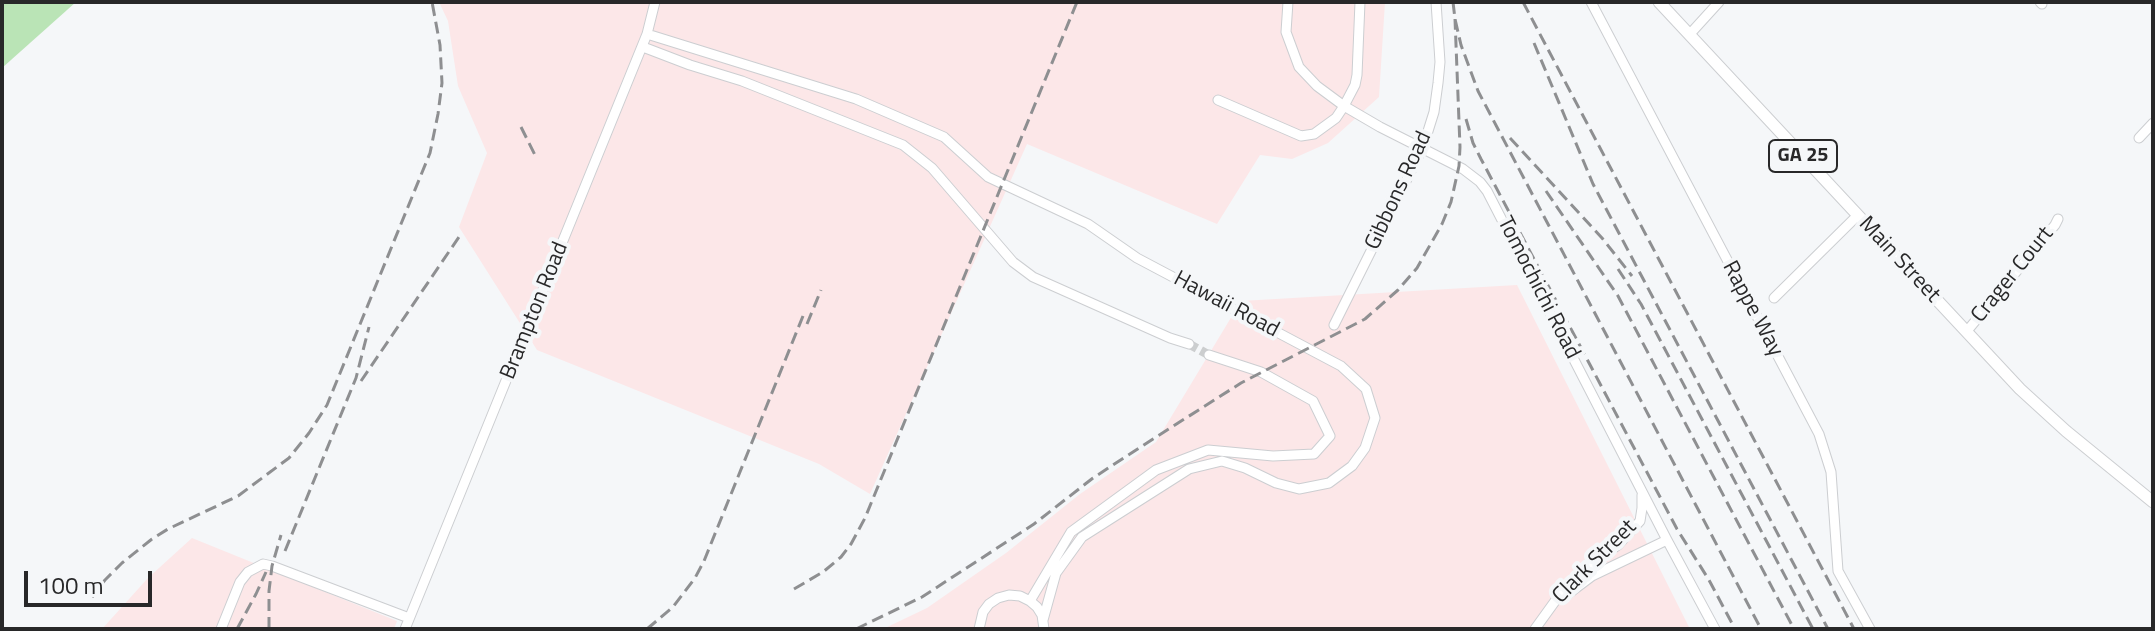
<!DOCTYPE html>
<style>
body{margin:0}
#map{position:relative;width:2155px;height:631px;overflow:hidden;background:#f5f7f9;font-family:"Titillium Web",sans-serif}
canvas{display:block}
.frame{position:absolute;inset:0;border:4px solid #282829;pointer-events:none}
.scale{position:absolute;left:24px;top:571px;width:128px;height:36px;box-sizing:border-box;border:4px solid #282829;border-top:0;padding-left:10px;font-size:24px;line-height:28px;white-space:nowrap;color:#282829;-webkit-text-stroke:6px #f5f7f9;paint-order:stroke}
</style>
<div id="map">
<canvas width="2155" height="631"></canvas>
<div class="frame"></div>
<div class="scale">100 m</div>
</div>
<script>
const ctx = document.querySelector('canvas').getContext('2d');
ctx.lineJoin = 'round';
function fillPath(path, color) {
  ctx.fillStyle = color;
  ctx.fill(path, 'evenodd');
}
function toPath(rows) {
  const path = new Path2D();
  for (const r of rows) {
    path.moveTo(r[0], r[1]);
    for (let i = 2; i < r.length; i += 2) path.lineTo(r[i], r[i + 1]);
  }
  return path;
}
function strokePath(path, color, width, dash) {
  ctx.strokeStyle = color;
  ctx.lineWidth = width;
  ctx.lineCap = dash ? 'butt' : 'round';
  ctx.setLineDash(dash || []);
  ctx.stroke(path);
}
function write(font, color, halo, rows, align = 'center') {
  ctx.font = font + ' "Titillium Web",sans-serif';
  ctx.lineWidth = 8;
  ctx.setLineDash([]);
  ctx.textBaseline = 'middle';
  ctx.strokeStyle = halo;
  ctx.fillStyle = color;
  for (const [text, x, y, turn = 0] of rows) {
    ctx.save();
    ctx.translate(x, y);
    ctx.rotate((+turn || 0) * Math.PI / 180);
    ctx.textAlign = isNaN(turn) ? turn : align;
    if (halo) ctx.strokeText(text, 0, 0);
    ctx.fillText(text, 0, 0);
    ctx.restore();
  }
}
fillPath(toPath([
 [439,2,1385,2,1379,97,1328,143,1292,159,1260,155,1217,224,1027,144,870,494,819,464,537,350,459,227,487,153,458,86,448,21],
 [1517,285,1690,629,883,629,927,608,1006,553,1080,494,1156,442,1241,301],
 [192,538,397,621,394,629,102,629,148,578]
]), '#fce7e8');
fillPath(toPath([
 [2,2,76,2,2,68]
]), '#bae4b6');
strokePath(toPath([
 [1189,344,1209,355]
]), '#cccecf', 9, [9, 4.5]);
const minor = toPath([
 [1360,2,1357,75,1355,85,1344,106,1380,127,1463,169,1480,182,1487,191,1667,540,1715,629],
 [1591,2,1819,434,1831,472,1838,571,1870,629],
 [2040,2,2042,4],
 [647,34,856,99,944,137,988,177,1088,224,1137,258,1341,366,1366,389,1375,418,1365,448,1352,466,1329,483,1299,489,1276,483,1245,468,1222,461,1189,469,1082,537,1056,573,1043,620],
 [1689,35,1719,2],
 [643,47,690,65,742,81,903,145,932,168,1013,262,1033,277,1170,338,1189,344],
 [1218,100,1301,136,1314,134,1336,118,1344,106,1317,86,1299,67,1286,32,1288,2],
 [2139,138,2153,123],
 [1774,298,1858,215],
 [1334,325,1423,147,1434,112,1438,83,1440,62,1436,2],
 [1967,331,2055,225,2058,219],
 [1568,594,1592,576,1667,540],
 [1030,601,1071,532,1156,470,1208,450,1273,456,1314,454,1330,436,1313,401,1261,372,1209,355],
 [221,629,240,582,248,572,263,564,272,566,409,618],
 [405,629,647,34,655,2],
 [979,629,983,612,989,604,998,598,1009,595,1020,596,1030,601,1037,607,1042,615,1044,629],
 [1535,629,1566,586,1587,567,1618,545,1640,521,1642,508,1642,495]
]);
const major = toPath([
 [1659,2,2020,389,2066,431,2153,502]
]);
strokePath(minor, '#ccced1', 11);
strokePath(major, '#ccced1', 13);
strokePath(minor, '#fff', 9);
strokePath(major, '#fff', 11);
strokePath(toPath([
 [1453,2,1455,19,1461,45,1478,91,1761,629],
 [1523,2,1854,629],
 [1534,43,1593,184,1828,629],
 [1466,119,1473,143,1481,159,1677,529,1709,580,1735,629],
 [521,127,535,155],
 [1510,138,1602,238,1632,276],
 [1546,191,1618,296,1794,629],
 [1618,269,1641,304,1813,629],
 [807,324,821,290],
 [361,381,461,234],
 [285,551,356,378,369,327],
 [794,589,823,572,841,557,851,544,865,518,1077,2],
 [92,597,105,580,122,563,152,539,168,529,238,496,289,458,309,433,327,405,430,153,438,114,442,83,440,45,432,2],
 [237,629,256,594,266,572],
 [269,629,269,591,272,566,281,535],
 [647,629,673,607,695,578,704,561,805,311],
 [856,629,922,597,1034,524,1093,478,1153,439,1241,383,1365,319,1398,290,1417,268,1442,224,1451,202,1459,166,1460,147,1455,19]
]), '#8e8f91', 3, [12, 6]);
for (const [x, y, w] of [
 [1803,156,68]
]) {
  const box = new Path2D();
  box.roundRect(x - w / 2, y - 16, w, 32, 6);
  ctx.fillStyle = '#f5f7f9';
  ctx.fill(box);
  strokePath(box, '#282829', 2);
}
write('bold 20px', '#282829', null, [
 ["GA 25",1803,156]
]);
write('22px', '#282829', '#f5f7f9', [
 ["Gibbons Road",1399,191,-65],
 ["Main Street",1899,260,47],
 ["Crager Court",2013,275,-51],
 ["Tomochichi Road",1538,288,63],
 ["Hawaii Road",1226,305,28],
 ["Rappe Way",1752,309,62],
 ["Brampton Road",535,311,-68],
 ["Clark Street",1595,562,-45]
]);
</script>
